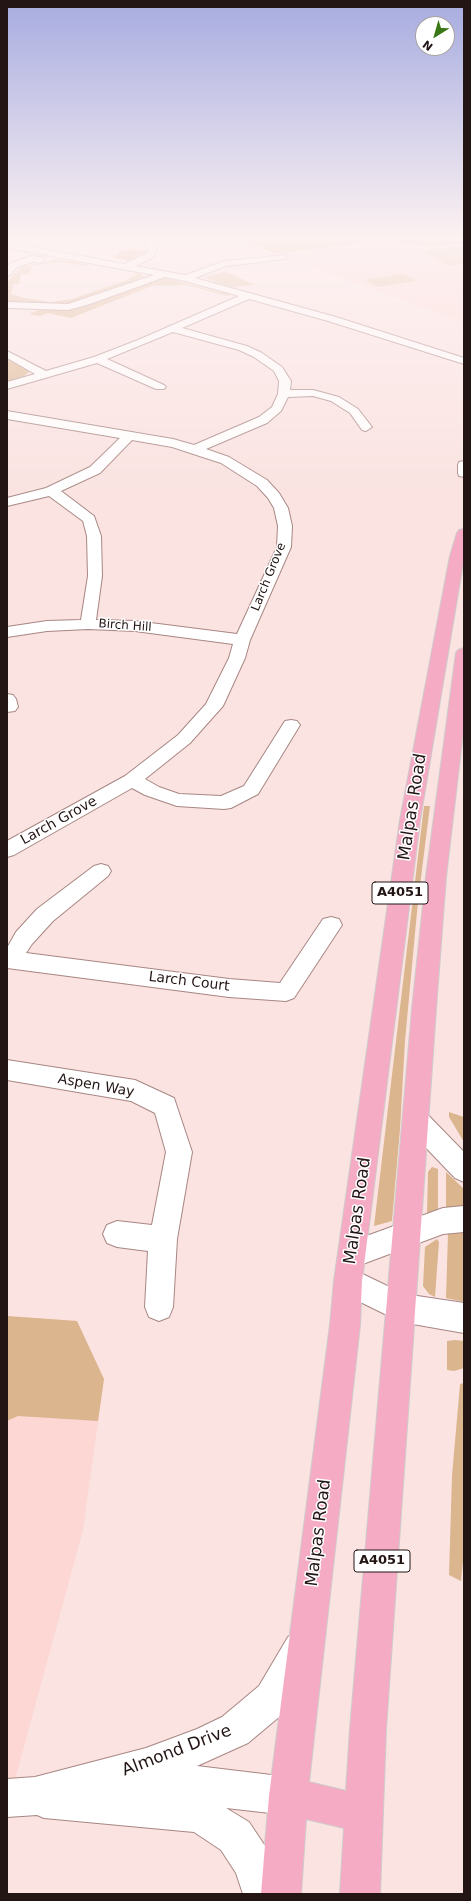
<!DOCTYPE html>
<style>
body{margin:0}
#map{position:relative;width:471px;height:1901px;overflow:hidden;background:#fae3e1;font-family:"DejaVu Sans",sans-serif}
canvas{display:block}
.frame{position:absolute;inset:0;border:8px solid #221514;pointer-events:none}
.north{position:absolute;left:415px;top:16px;width:40px;height:40px;box-sizing:border-box;background:#fff;border:1px solid #a7a1a1;border-radius:50%;rotate:217deg;font-size:11px;font-weight:700;line-height:16px;text-align:center;color:#221514}
.north::after{content:'';display:block;margin:auto;width:14px;height:18px;background:#387713;clip-path:polygon(50% 0,100% 100%,50% 72%,0 100%)}
</style>
<div id="map">
<canvas width="471" height="1901"></canvas>
<div class="frame"></div>
<div class="north">N</div>
</div>
<script>
const ctx = document.querySelector('canvas').getContext('2d');
ctx.lineJoin = 'round';
function fillPath(path, color) {
  ctx.fillStyle = color;
  ctx.fill(path, 'evenodd');
}
function toPath(rows) {
  const path = new Path2D();
  for (const r of rows) {
    path.moveTo(r[0], r[1]);
    for (let i = 2; i < r.length; i += 2) path.lineTo(r[i], r[i + 1]);
  }
  return path;
}
function strokePath(path, color, width, dash) {
  ctx.strokeStyle = color;
  ctx.lineWidth = width;
  ctx.lineCap = dash ? 'butt' : 'round';
  ctx.setLineDash(dash || []);
  ctx.stroke(path);
}
function write(font, color, halo, rows, align = 'center') {
  ctx.font = font + ' "DejaVu Sans",sans-serif';
  ctx.lineWidth = 3;
  ctx.setLineDash([]);
  ctx.textBaseline = 'middle';
  ctx.strokeStyle = halo;
  ctx.fillStyle = color;
  for (const [text, x, y, turn = 0] of rows) {
    ctx.save();
    ctx.translate(x, y);
    ctx.rotate((+turn || 0) * Math.PI / 180);
    ctx.textAlign = isNaN(turn) ? turn : align;
    if (halo) ctx.strokeText(text, 0, 0);
    ctx.fillText(text, 0, 0);
    ctx.restore();
  }
}
fillPath(toPath([
 [374,241,433,246,464,243,464,322,292,260,286,260,275,254],
 [7,1316,77,1321,104,1379,83,1530,10,1798,7,1798]
]), '#fcd7d4');
fillPath(toPath([
 [464,246,464,263,448,266,422,251],
 [55,259,89,264,87,266,58,262,32,266,29,274,21,274,19,284,13,284,11,294,24,298,51,302,72,299,127,280,139,273,145,277,71,304,7,303,7,282,21,267,47,262],
 [224,271,255,285,234,287,215,282,204,277,221,273],
 [404,274,416,281,377,287,365,280],
 [165,278,230,295,227,296,187,285,152,286,71,318,48,313,40,316,29,314,39,310,70,309,86,306,156,280],
 [7,359,27,370,29,372,24,376,7,381],
 [424,806,430,806,418,901,405,1041,400,1129,392,1221,374,1226],
 [449,1112,464,1117,464,1142,449,1117],
 [432,1167,438,1169,438,1210,427,1214,428,1172],
 [446,1172,464,1189,464,1206,446,1210],
 [452,1231,464,1231,464,1302,446,1298,448,1234],
 [437,1239,439,1242,435,1297,429,1294,423,1286,425,1247],
 [7,1316,77,1321,104,1379,98,1421,18,1416,7,1421],
 [455,1340,464,1341,464,1368,454,1371,447,1370,447,1341],
 [464,1383,464,1552,461,1581,449,1575,452,1476,460,1384]
]), '#dab58d');
fillPath(toPath([
 [245,240,464,240,464,243,433,246,374,241,275,254],
 [128,249,143,250,147,252,145,256,132,261,114,258,121,251]
]), '#cf9755');
const minor = toPath([
 [145,240,153,240,157,251,152,258,135,266,185,275,225,261,286,255,286,259,226,266,195,278,336,317,464,358,464,364,328,321,249,299,182,328,247,346,262,353,282,367,291,381,290,390,313,390,339,397,358,409,372,427,366,431,362,430,350,413,331,401,313,396,288,397,281,411,267,423,206,449,229,457,267,480,279,493,288,508,292,526,291,547,250,640,245,658,223,706,190,743,145,779,159,787,179,794,221,796,244,786,285,721,291,720,297,721,300,725,258,794,231,808,224,809,177,806,145,795,132,788,14,855,7,857,7,841,125,776,178,735,206,704,229,658,233,644,135,631,88,629,47,631,7,637,7,627,47,621,81,620,88,576,87,536,83,521,49,496,7,506,7,498,46,488,90,467,120,438,7,419,7,411,173,439,194,445,259,417,272,407,278,394,279,381,274,371,254,357,239,350,173,332,107,359,164,385,166,387,164,389,156,389,97,363,7,389,7,382,35,374,7,358,7,351,46,371,94,357,138,340,239,296,185,281,165,277,90,304,68,310,7,308,7,302,68,304,154,275,7,248,7,242,124,264,146,254,149,251,145,240],
 [132,440,172,447,221,463,257,486,268,498,274,508,278,526,277,547,237,634,135,621,96,620,102,576,101,536,94,516,61,491,100,473,132,440],
 [32,256,44,258,45,260,41,263,33,262,17,267,10,275,7,276,7,267,11,263,32,256],
 [464,461,464,477,459,476,458,473,458,465,459,462,464,461],
 [7,694,13,695,16,699,18,707,15,711,7,712,7,694],
 [101,864,108,866,111,871,108,876,53,921,32,944,26,953,229,979,280,983,323,919,331,917,339,919,342,925,294,998,286,1001,229,997,7,968,7,948,16,932,37,909,94,866,101,864],
 [7,1060,135,1080,174,1098,192,1152,177,1239,173,1307,169,1317,159,1321,149,1317,145,1307,148,1251,117,1247,107,1243,103,1234,107,1225,117,1221,152,1225,166,1152,155,1113,131,1101,7,1080,7,1060],
 [416,1109,425,1112,464,1152,464,1182,455,1178,407,1128,403,1120,407,1112,416,1109],
 [464,1206,464,1232,443,1234,352,1268,342,1265,338,1255,342,1245,443,1208,464,1206],
 [348,1267,404,1294,464,1303,464,1333,401,1322,338,1291,334,1281,338,1271,348,1267],
 [300,1631,312,1637,318,1649,285,1712,248,1743,197,1766,288,1777,301,1783,307,1796,301,1809,288,1815,226,1808,249,1822,267,1849,283,1894,243,1894,236,1873,221,1850,194,1832,44,1818,37,1815,7,1817,7,1779,35,1777,146,1748,197,1729,222,1717,259,1686,288,1637,300,1631]
]);
const major = toPath([
 [464,529,464,557,420,820,362,1281,360,1325,309,1782,346,1791,350,1729,412,1009,426,877,456,653,458,650,464,648,464,724,446,877,436,1009,386,1729,380,1894,340,1894,344,1828,306,1819,301,1894,261,1894,269,1796,330,1325,334,1281,400,820,450,556,457,533,459,530,464,529]
]);
strokePath(minor, '#a88683', 2);
strokePath(major, '#cecccb', 2);
fillPath(minor, '#fff');
fillPath(major, '#f5abc4');
const sky = ctx.createLinearGradient(0, 0, 0, 506);
sky.addColorStop(0, '#a7ace0');
sky.addColorStop(0.47, '#fdf2f2');
sky.addColorStop(1, '#fdf2f200');
ctx.fillStyle = sky;
ctx.fillRect(0, 0, 471, 506);
write('12px', '#221514', '#fff', [
 ["Larch Grove",269,577,-68],
 ["Birch Hill",125,626,4]
]);
for (const [x, y, w] of [
 [400,893,56],
 [382,1561,56]
]) {
  const box = new Path2D();
  box.roundRect(x - w / 2, y - 11, w, 22, 3);
  ctx.fillStyle = '#fff';
  ctx.fill(box);
  strokePath(box, '#221514', 1);
}
write('bold 13px', '#221514', null, [
 ["A4051",400,893],
 ["A4051",382,1561]
]);
write('14px', '#221514', '#fff', [
 ["Larch Grove",59,821,-29],
 ["Larch Court",189,982,7],
 ["Aspen Way",96,1086,10]
]);
write('17px', '#221514', '#fff', [
 ["Malpas Road",413,807,-81],
 ["Malpas Road",358,1211,-82],
 ["Malpas Road",319,1533,-83],
 ["Almond Drive",177,1751,-21]
]);
</script>
